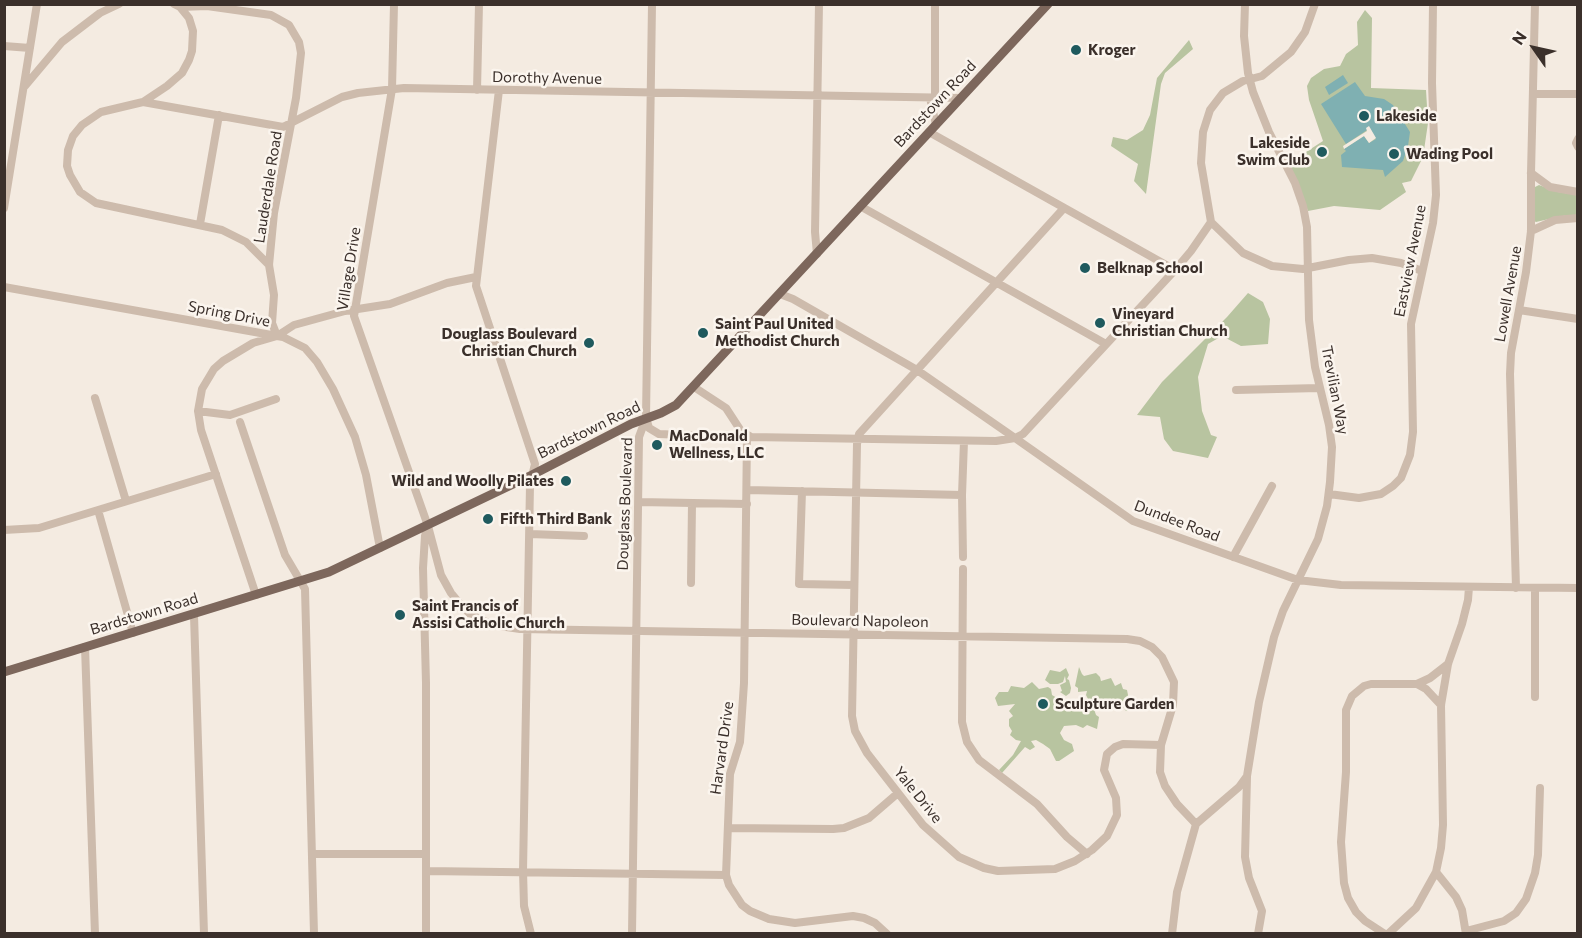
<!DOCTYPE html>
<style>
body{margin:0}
#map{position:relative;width:1582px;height:938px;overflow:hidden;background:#f4ebe1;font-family:Commissioner,sans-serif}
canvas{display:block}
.frame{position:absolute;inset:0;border:6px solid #3b302b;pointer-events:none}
.north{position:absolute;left:1504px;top:18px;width:60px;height:60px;-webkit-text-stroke:4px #fbf5ee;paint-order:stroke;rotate:304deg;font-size:16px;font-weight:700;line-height:24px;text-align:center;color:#3b302b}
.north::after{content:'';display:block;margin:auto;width:21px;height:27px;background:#3b302b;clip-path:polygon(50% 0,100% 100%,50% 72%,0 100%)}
</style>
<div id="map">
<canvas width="1582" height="938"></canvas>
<div class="frame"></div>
<div class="north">N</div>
</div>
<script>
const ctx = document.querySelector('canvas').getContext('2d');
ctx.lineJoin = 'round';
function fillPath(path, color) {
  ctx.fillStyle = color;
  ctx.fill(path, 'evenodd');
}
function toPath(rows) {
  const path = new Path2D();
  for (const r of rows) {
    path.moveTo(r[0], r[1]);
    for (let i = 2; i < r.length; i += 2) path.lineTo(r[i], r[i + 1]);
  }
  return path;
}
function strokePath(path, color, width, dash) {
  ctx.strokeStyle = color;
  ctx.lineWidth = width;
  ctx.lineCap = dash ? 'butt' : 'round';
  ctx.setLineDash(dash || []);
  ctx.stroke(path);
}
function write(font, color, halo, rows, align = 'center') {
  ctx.font = font + ' Commissioner,sans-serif';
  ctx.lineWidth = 5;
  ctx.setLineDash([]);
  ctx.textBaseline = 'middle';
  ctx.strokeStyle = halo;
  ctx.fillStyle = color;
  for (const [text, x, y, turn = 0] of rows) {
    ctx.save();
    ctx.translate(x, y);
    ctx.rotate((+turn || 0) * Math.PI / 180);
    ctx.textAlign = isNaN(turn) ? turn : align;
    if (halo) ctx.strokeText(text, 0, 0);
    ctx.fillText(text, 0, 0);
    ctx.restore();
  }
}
fillPath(toPath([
 [1365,10,1372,18,1371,88,1426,90,1428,123,1423,157,1411,181,1402,183,1406,192,1380,210,1334,206,1308,211,1289,163,1323,141,1309,100,1307,86,1311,78,1324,69,1340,66,1346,54,1358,45,1357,22],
 [1189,40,1193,49,1165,73,1161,84,1146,194,1134,181,1138,164,1111,146,1113,137,1127,140,1143,130,1150,115,1157,78],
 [1539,185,1558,192,1577,195,1577,215,1562,216,1536,222,1534,221,1535,187],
 [1248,293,1263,302,1270,319,1268,344,1241,346,1222,336,1208,344,1198,377,1202,411,1211,435,1217,437,1208,458,1173,451,1164,439,1160,417,1137,415,1162,382,1227,317],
 [1079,667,1082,674,1084,676,1096,673,1100,677,1101,681,1111,678,1115,686,1121,683,1123,689,1127,690,1128,695,1126,701,1129,711,1126,711,1118,701,1116,708,1110,711,1105,711,1094,700,1088,699,1086,695,1087,691,1078,692,1078,688,1075,686],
 [1066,668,1069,675,1067,679,1069,680,1071,688,1070,693,1066,696,1060,692,1062,691,1060,685,1066,682,1065,676,1063,682,1058,684,1050,684,1045,680,1050,670,1060,672],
 [1032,682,1039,689,1048,687,1051,689,1052,695,1057,698,1059,696,1062,697,1059,704,1070,701,1073,704,1082,704,1094,709,1096,715,1099,717,1097,729,1087,725,1083,728,1076,725,1064,726,1060,733,1064,740,1072,744,1074,751,1059,761,1056,761,1050,749,1043,744,1036,740,1031,741,1035,747,1030,750,1025,747,1002,773,999,770,1013,755,1021,741,1016,740,1010,735,1012,731,1009,726,1009,719,1013,716,1009,711,1015,704,998,706,995,698,999,692,1008,692,1011,686,1024,688]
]), '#b8c4a0');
fillPath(toPath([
 [1343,75,1348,83,1329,95,1325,87],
 [1355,82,1365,96,1384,99,1393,105,1410,132,1408,146,1403,161,1385,177,1383,170,1342,167,1341,155,1346,151,1344,149,1364,136,1369,143,1376,139,1367,130,1346,144,1321,104]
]), '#7fb0b2');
fillPath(toPath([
 [1369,126,1376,138,1369,143,1364,136,1344,149,1343,146,1367,131,1366,128]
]), '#f4ebe1');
strokePath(toPath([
 [174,4,180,7,207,6,271,15,289,25,299,42,301,53,296,98,274,213,269,265,274,295,272,323,277,336],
 [394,4,392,89,354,316,428,526,441,575,451,593,461,605,470,614,493,625,520,629,1127,639,1140,641,1152,647,1162,657,1174,682,1173,705,1161,745,1160,772,1165,786,1177,804,1196,824],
 [935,4,935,98],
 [1315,4,1305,32,1291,52,1262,76,1243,81,1223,93,1210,110,1203,132,1201,163,1211,222,1243,253,1272,266,1303,269,1349,260,1372,258,1401,263,1422,271],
 [180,7,189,18,193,31,192,51,189,60,182,73,167,86,143,102,101,112,82,125,73,136,68,150,67,166,70,175,80,192,96,203,222,230,246,242,269,265],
 [4,46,30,48],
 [25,86,62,42,100,13,119,4],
 [477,90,479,4],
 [499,90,476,286,535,464,530,485,523,871,524,906,531,934],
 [1533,94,1578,94],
 [930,98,936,125],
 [143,102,283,127,342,97,358,93,404,88,961,98],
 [929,132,1175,270],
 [1578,139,1576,143,1578,147],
 [1531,173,1550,187,1578,192],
 [860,206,1106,344],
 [4,208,37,4],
 [1064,208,859,434,857,444,852,716,855,731,867,753,923,825,959,857,984,868,998,871,1055,869,1075,861,1092,850,1107,836,1117,815,1116,798,1104,770,1107,754,1115,747,1123,744,1161,745],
 [200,224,219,115],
 [1531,231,1555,220,1578,218],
 [817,254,815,232,819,4],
 [4,287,277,336,294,325,345,311,390,304,447,283,476,277],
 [780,294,793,299,917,370,1015,438,1023,434,1175,270,1191,251,1211,222],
 [1519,310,1578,319],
 [694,387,726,408,741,431,751,437,996,441,1015,438,1133,521,1298,580,1341,585,1578,588],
 [1236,390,1319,388],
 [95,398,126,501],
 [198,411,230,415,276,399],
 [646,418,649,428,659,434,732,437,737,437,742,432],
 [240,422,285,555,305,589,314,934],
 [747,436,744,683,740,742,730,774,726,875,729,885,742,905,750,911,769,919,795,923,853,916,864,918,875,923,887,934],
 [748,490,962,495],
 [802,491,799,584,854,585],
 [1329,494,1359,498,1381,494,1393,486,1401,478,1410,455,1413,432,1411,324,1433,223,1436,195,1432,83,1433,4],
 [639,502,747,504],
 [98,510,133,633],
 [4,530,39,528,216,474],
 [530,534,584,536],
 [963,557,962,495,964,441],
 [1233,557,1272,486],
 [963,569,962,722,967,742,979,760,1037,804,1067,837,1087,854],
 [691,583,692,503],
 [1516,588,1510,374,1511,353,1526,272,1531,231,1531,173,1535,4],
 [1535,588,1535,697],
 [256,595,201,430,198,411,202,389,214,369,223,361,253,343,277,336,283,337,305,348,317,362,333,389,355,437,366,475,380,548],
 [194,615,204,934],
 [85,647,95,934],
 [1417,684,1426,689,1441,705],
 [1247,777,1245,857,1249,878,1262,911,1258,934],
 [728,828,833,829,844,828,869,818,898,793],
 [312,854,426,854],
 [426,871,726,875],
 [1466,931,1504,921,1516,913,1526,899,1535,873,1538,855,1540,788],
 [426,934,426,683,423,568,425,536,427,528],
 [632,934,639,437,646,418,652,4],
 [1172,934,1177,892,1196,824,1239,787,1247,776,1259,702,1274,637,1283,611,1318,539,1327,506,1330,482,1332,447,1329,425,1315,367,1309,320,1307,227,1303,206,1295,183,1269,132,1253,92,1248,73,1244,36,1245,4],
 [1385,934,1365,921,1356,912,1348,898,1344,883,1341,842,1346,772,1346,710,1352,696,1364,686,1371,684,1417,684,1430,678,1448,664],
 [1388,934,1416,908,1436,872],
 [1466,934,1462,910,1456,897,1436,872,1441,848,1443,825,1441,705,1448,664,1462,624,1468,600,1469,587]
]), '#cdbbac', 8);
strokePath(toPath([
 [4,672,329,572,532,475,631,424,661,413,676,405,1048,4]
]), '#7d675c', 9);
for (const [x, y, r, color] of [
 [1076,50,6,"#1f5a5e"],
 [1364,116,6,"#1f5a5e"],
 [1322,152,6,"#1f5a5e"],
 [1394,154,6,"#1f5a5e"],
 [1085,268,6,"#1f5a5e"],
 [1100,323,6,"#1f5a5e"],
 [703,333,6,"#1f5a5e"],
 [589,343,6,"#1f5a5e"],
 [657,445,6,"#1f5a5e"],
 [566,481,6,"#1f5a5e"],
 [488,519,6,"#1f5a5e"],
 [400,615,6,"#1f5a5e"],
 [1043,704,6,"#1f5a5e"]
]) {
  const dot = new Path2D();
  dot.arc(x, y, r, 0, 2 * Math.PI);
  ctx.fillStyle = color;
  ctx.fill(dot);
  strokePath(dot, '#fbf5ee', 2);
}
write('bold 15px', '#3b302b', '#fbf5ee', [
 ["Kroger",1088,50],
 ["Lakeside",1376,116],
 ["Lakeside",1310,143,"right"],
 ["Swim Club",1310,160,"right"],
 ["Wading Pool",1406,154],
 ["Belknap School",1097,268],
 ["Vineyard",1112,314],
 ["Christian Church",1112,331],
 ["Saint Paul United",715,324],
 ["Methodist Church",715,341],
 ["Douglass Boulevard",577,334,"right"],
 ["Christian Church",577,351,"right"],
 ["MacDonald",669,436],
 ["Wellness, LLC",669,453],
 ["Wild and Woolly Pilates",554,481,"right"],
 ["Fifth Third Bank",500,519],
 ["Saint Francis of",412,606],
 ["Assisi Catholic Church",412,623],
 ["Sculpture Garden",1055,704]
], 'left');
write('15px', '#3b302b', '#fbf5ee', [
 ["Dorothy Avenue",547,78,1],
 ["Bardstown Road",935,104,-47],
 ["Lauderdale Road",268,187,-81],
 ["Eastview Avenue",1410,261,-79],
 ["Village Drive",349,269,-81],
 ["Lowell Avenue",1508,294,-80],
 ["Spring Drive",229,314,11],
 ["Trevilian Way",1335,390,79],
 ["Bardstown Road",589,430,-26],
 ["Douglass Boulevard",625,504,-88],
 ["Dundee Road",1177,521,21],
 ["Bardstown Road",144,614,-17],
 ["Boulevard Napoleon",860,621,1],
 ["Harvard Drive",722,748,-82],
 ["Yale Drive",918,795,51]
]);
</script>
